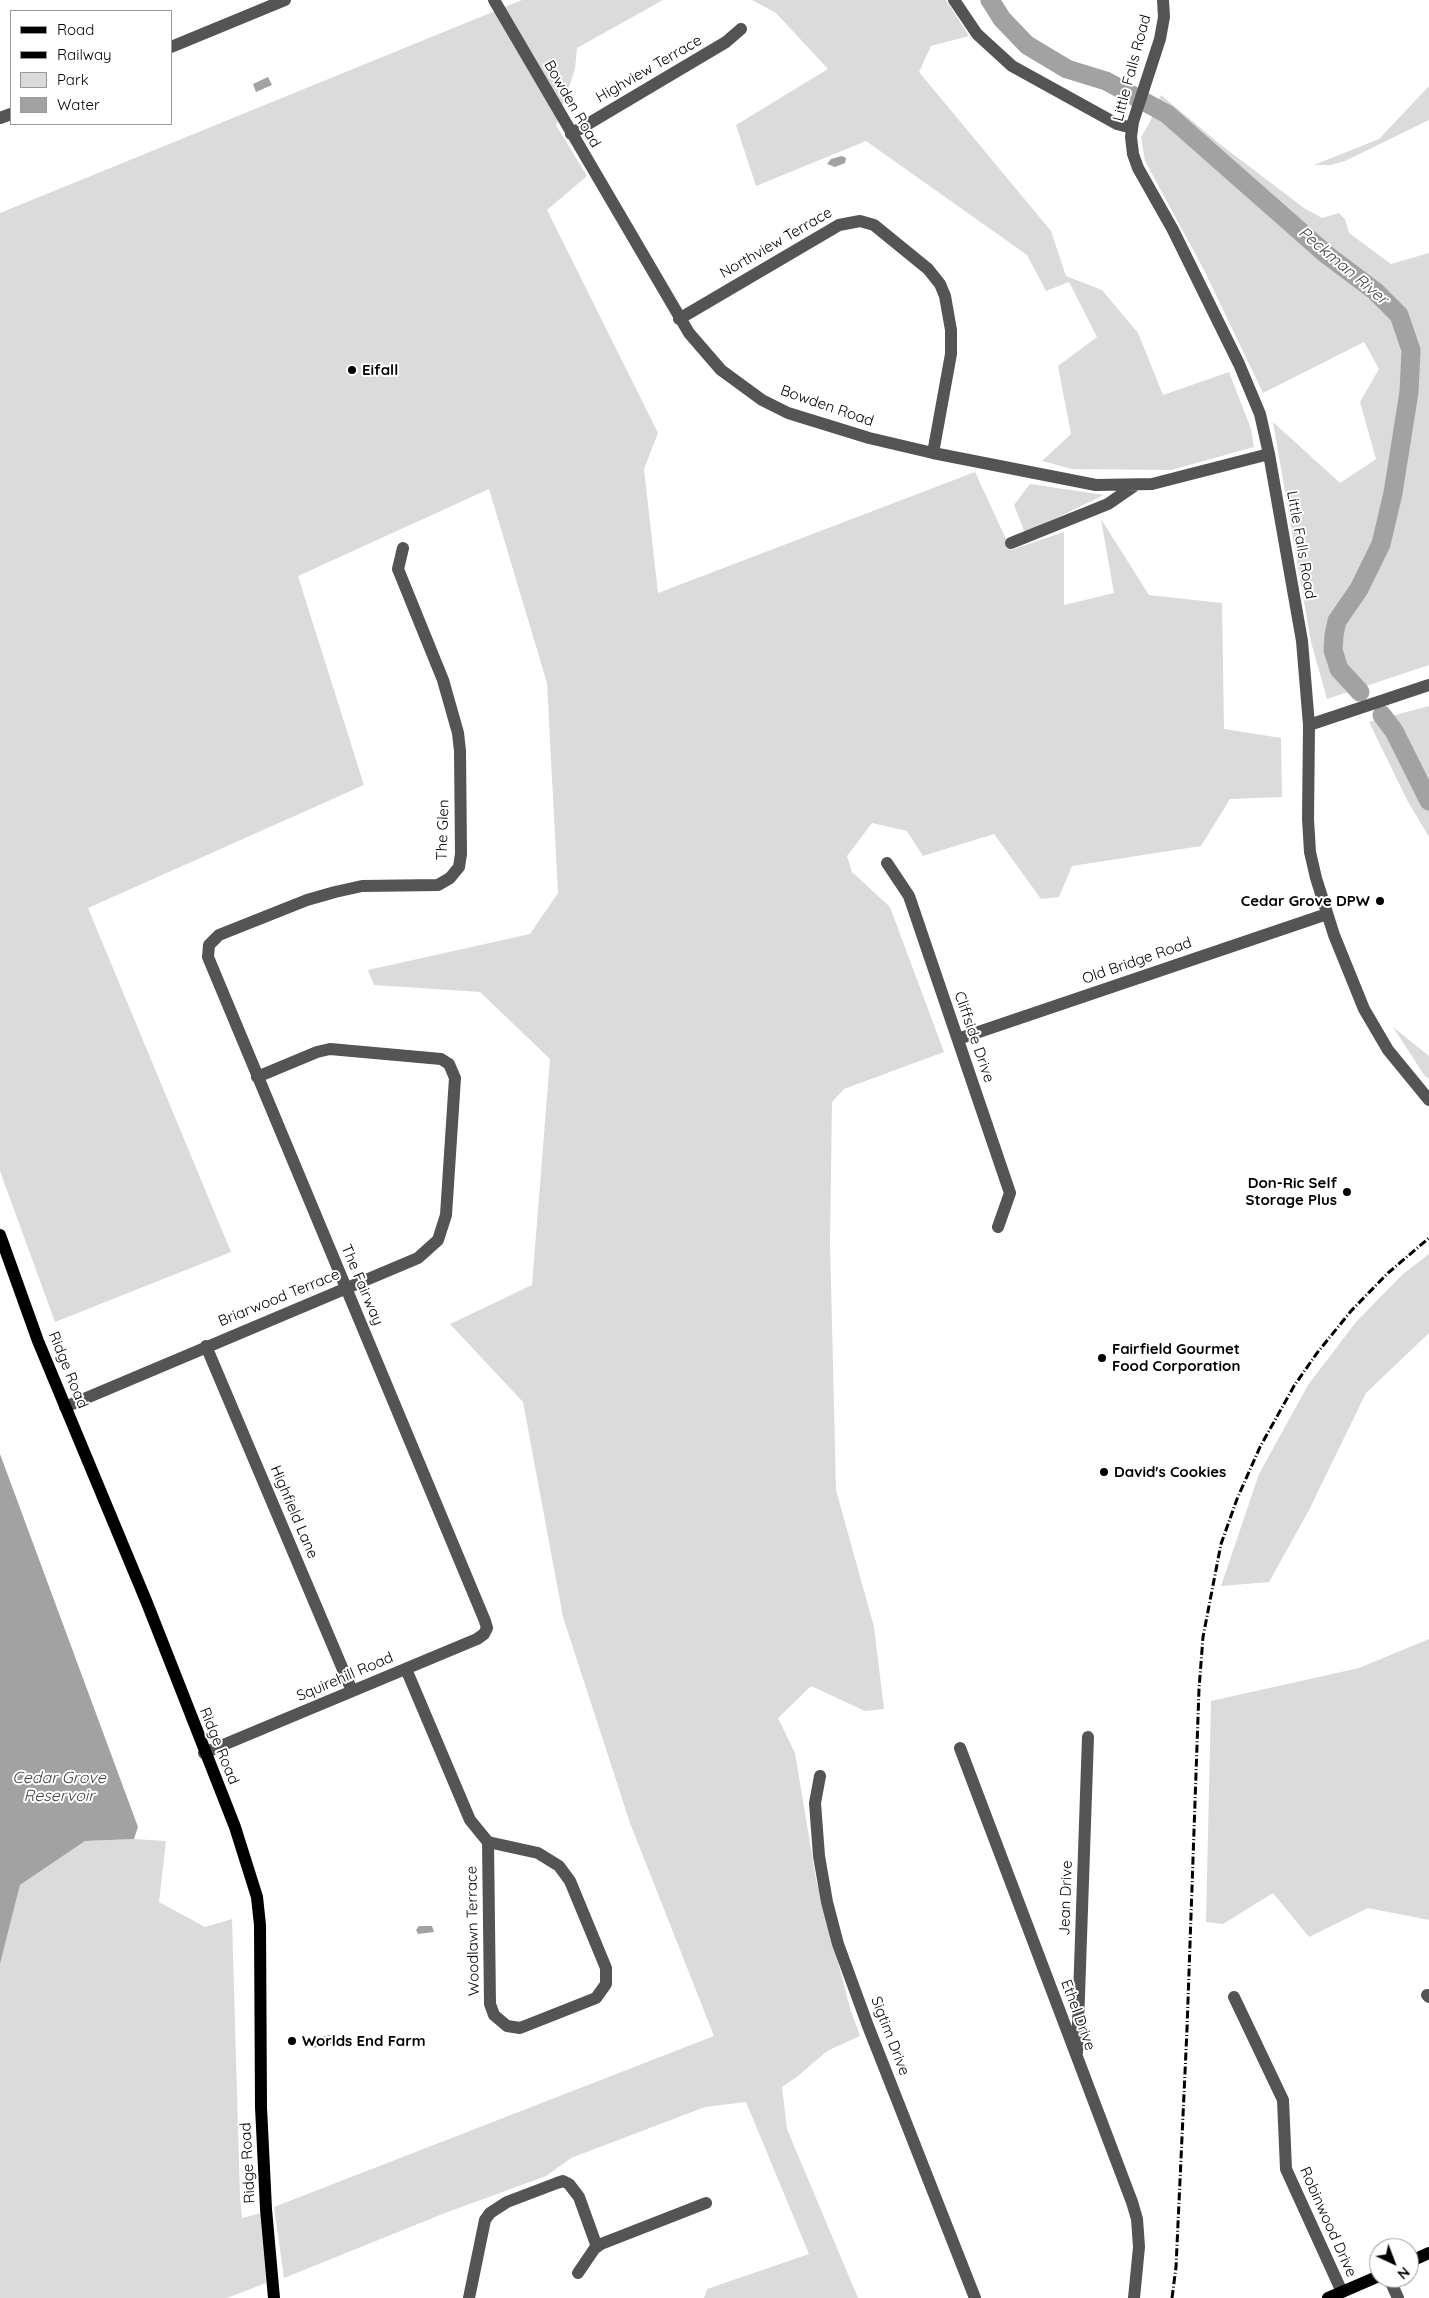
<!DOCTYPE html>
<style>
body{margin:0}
#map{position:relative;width:1429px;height:2298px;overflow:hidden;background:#fff;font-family:Quicksand,sans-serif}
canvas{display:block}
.legend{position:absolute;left:10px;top:10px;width:162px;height:115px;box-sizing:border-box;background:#fff;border:1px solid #999;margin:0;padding:6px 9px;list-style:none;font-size:15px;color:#000}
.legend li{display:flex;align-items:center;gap:10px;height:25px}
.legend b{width:25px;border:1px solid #999}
.north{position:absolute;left:1369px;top:2238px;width:50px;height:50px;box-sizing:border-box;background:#fff;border:1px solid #999;border-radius:50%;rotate:137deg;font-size:14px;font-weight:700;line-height:20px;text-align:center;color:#000}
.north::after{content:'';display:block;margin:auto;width:18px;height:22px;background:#000;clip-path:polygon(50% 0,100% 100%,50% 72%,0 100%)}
</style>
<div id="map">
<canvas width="1429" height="2298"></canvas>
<ul class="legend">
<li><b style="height:6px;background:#000"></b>Road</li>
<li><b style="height:6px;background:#000"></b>Railway</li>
<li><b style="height:14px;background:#dbdbdb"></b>Park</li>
<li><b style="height:14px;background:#a2a2a2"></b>Water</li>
</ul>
<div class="north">N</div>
</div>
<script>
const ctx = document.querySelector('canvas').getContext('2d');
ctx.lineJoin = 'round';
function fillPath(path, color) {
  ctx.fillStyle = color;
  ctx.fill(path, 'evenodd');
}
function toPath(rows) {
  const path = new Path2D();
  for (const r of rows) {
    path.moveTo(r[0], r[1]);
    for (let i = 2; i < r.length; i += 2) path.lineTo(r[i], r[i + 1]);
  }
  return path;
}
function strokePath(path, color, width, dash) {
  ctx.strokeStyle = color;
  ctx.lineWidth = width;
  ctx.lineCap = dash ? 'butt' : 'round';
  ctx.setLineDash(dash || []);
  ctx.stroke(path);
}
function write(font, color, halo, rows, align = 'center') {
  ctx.font = font + ' Quicksand,sans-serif';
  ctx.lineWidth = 4;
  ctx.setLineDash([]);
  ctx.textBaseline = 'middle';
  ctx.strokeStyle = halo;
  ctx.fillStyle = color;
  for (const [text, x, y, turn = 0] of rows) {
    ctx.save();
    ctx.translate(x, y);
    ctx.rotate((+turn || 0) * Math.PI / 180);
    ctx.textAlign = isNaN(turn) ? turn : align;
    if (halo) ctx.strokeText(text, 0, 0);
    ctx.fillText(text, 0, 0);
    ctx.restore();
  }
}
fillPath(toPath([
 [522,0,663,0,577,48,575,69,556,125,587,176,547,210,658,433,644,469,658,593,975,472,1011,550,1064,532,1064,605,1114,593,1101,519,1149,595,1222,603,1224,729,1281,738,1282,797,1230,799,1201,846,1072,866,1059,897,1041,899,994,834,923,856,907,831,872,823,847,856,852,872,890,907,944,1052,844,1089,832,1102,830,1242,836,1490,874,1627,884,1709,865,1711,811,1686,778,1718,795,1753,816,1879,850,2008,860,2036,827,2051,798,2076,782,2087,787,2129,858,2298,704,2298,707,2289,809,2254,746,2102,705,2107,571,2158,546,2176,445,2213,284,2278,274,2207,714,2036,630,1823,563,1617,523,1402,450,1324,532,1285,550,1059,480,992,374,985,368,970,530,934,558,893,547,683,489,489,298,576,364,785,88,908,231,1252,55,1322,0,1171,0,213],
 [752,0,946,0,969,36,931,46,919,72,1051,231,1066,276,1102,290,1138,333,1163,395,1229,372,1251,429,1254,447,1171,470,1072,469,1042,461,1071,434,1058,366,1097,337,1069,282,1046,291,1027,255,866,141,756,186,736,125,828,69,776,13],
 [1429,86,1429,120,1345,161,1331,165,1314,165,1379,139],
 [1161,95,1221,145,1304,208,1322,218,1339,213,1345,219,1349,233,1391,264,1429,253,1429,665,1327,699,1311,642,1273,422,1340,483,1376,459,1360,402,1379,369,1364,342,1263,393,1204,270,1145,161,1141,137,1149,124],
 [1030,484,1104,495,1025,533,1014,505],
 [1429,706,1429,837,1407,800,1369,722],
 [1393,1027,1429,1056,1429,1079,1424,1075],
 [1429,1254,1429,1333,1366,1393,1308,1512,1269,1582,1221,1586,1259,1474,1308,1385,1356,1322,1403,1274],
 [1429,1639,1429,1920,1368,1908,1309,1937,1273,1893,1223,1924,1206,1922,1211,1701,1359,1668],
 [134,1839,166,1841,159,1902,205,1927,232,1919,240,2197,242,2218,261,2213,266,2283,227,2298,0,2298,0,1964,20,1885,85,1841]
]), '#dbdbdb');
fillPath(toPath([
 [268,77,272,85,256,92,253,84],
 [842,156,846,158,845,163,835,167,827,164,831,159],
 [0,1454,138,1827,134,1839,85,1841,20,1885,0,1964],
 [419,1926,432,1926,434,1932,418,1934,416,1930],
 [330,2035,331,2044,313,2048,311,2046,311,2039]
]), '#a2a2a2');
strokePath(toPath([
 [990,0,1002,19,1027,45,1067,69,1106,81,1167,114,1327,255,1375,291,1399,315,1411,350,1409,392,1393,493,1381,544,1359,589,1337,621,1334,635,1333,650,1339,669,1360,692],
 [1382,715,1394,731,1429,801]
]), '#a2a2a2', 19);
strokePath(toPath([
 [494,0,689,333,721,370,762,400,788,413,869,438,933,453,1096,485,1152,484,1269,454],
 [954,0,977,34,1012,66,1117,124,1132,128],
 [1163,0,1164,17,1160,39,1133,122,1131,137,1133,154,1138,168,1173,230,1239,364,1260,414,1269,454,1302,641,1309,725,1308,819,1310,852,1316,878,1334,935,1364,1009,1388,1050,1429,1100],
 [171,47,285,0],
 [0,118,11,114],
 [571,134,726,42,741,29],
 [679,319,839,225,860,221,874,225,928,269,940,284,945,296,951,330,951,354,933,453],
 [1011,543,1108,504,1134,486],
 [1309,725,1429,685],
 [887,863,909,896,1010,1193,998,1227],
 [958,1039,1327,914],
 [206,1346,352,1691],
 [65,1407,418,1258,438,1240,446,1215,455,1078,449,1064,441,1059,330,1049,317,1052,257,1077],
 [406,1669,470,1820,488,1842,538,1853,559,1866,570,1881,606,1968,606,1984,596,1998,520,2028,507,2026,494,2015,490,2004,488,1842],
 [960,1748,1132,2202,1137,2219,1139,2247,1134,2298],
 [204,1753,477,1639,484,1634,487,1628,485,1621,208,957,209,945,219,935,307,900,335,892,362,886,438,885,450,878,459,867,461,854,460,751,458,733,443,680,398,569,403,548],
 [820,1776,815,1803,819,1856,827,1902,838,1944,868,2026,975,2298],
 [1427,1995,1429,1997],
 [1234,1997,1283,2100,1286,2169,1342,2292],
 [1077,2053,1088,1737],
 [578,2273,595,2248,601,2244,706,2203],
 [1389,2278,1398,2298],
 [469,2298,485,2220,490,2213,507,2202,557,2183,563,2181,569,2184,579,2197,597,2247]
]), '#545454', 12);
strokePath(toPath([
 [0,1235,38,1341,147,1603,235,1827,257,1897,260,1925,261,2107,266,2209,274,2298],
 [1409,2262,1429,2253],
 [1328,2298,1379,2276]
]), '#000', 12);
strokePath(toPath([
 [1172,2298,1176,2267,1187,2029,1199,1689,1203,1637,1221,1544,1237,1499,1260,1447,1294,1386,1317,1353,1351,1311,1388,1273,1429,1238]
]), '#000', 3, [8, 2.5, 1, 2.5]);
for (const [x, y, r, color] of [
 [352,370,5,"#000"],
 [1380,901,5,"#000"],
 [1347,1192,5,"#000"],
 [1102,1358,5,"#000"],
 [1104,1472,5,"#000"],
 [292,2041,5,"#000"]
]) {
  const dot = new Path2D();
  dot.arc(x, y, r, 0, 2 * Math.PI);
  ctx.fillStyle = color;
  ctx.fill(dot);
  strokePath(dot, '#fff', 2);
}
write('15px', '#000', '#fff', [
 ["Little Falls Road",1132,68,-75],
 ["Highview Terrace",649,69,-30],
 ["Bowden Road",572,104,60],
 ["Northview Terrace",776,243,-30],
 ["Bowden Road",827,406,19],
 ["Little Falls Road",1301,545,80],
 ["The Glen",443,830,-88],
 ["Old Bridge Road",1137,961,-19],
 ["Cliffside Drive",974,1037,71],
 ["The Fairway",362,1285,67],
 ["Briarwood Terrace",279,1298,-22],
 ["Ridge Road",68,1370,68],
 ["Highfield Lane",294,1512,67],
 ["Squirehill Road",345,1677,-23],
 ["Ridge Road",219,1746,68],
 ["Jean Drive",1066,1898,-88],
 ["Woodlawn Terrace",473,1931,-91],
 ["Ethel Drive",1078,2015,70],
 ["Sigtim Drive",890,2036,69],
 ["Ridge Road",248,2163,-93],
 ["Robinwood Drive",1328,2222,66]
]);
write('bold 15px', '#000', '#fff', [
 ["Eifall",362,370],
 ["Cedar Grove DPW",1370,901,"right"],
 ["Don-Ric Self",1337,1183,"right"],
 ["Storage Plus",1337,1200,"right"],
 ["Fairfield Gourmet",1112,1349],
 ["Food Corporation",1112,1366],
 ["David's Cookies",1114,1472],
 ["Worlds End Farm",302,2041]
], 'left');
write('italic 16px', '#434343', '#fff', [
 ["Peckman River",1343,266,40],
 ["Cedar Grove",59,1778],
 ["Reservoir",59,1796]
]);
</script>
